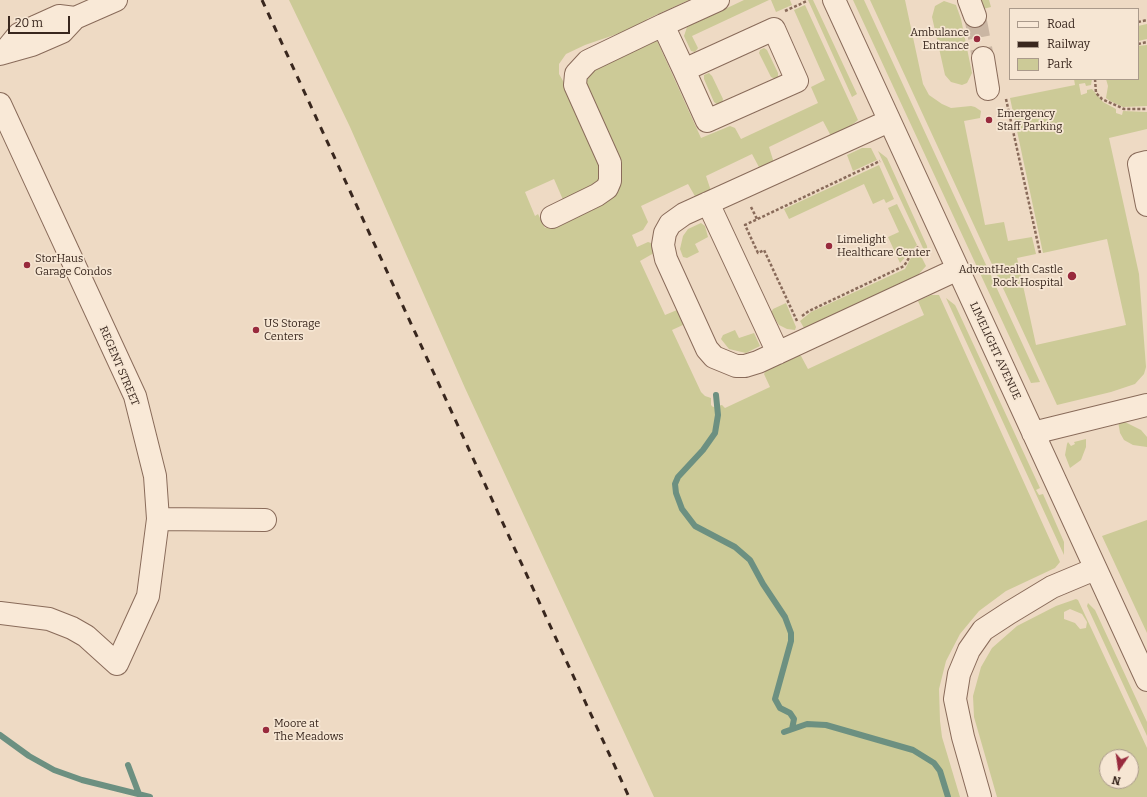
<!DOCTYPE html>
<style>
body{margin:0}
#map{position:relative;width:1147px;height:797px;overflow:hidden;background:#eedac4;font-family:Bitter,serif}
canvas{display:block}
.legend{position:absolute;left:1009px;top:8px;width:130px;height:72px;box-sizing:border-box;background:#f6e6d3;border:1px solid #aa9a8b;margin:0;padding:5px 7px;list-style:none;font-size:12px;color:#39271e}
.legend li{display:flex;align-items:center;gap:8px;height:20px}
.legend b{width:20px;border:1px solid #aa9a8b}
.north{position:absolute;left:1099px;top:749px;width:40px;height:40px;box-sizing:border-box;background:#f6e6d3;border:1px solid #aa9a8b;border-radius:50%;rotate:193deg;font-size:11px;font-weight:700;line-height:16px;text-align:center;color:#39271e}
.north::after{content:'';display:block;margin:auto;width:14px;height:18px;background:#982a3d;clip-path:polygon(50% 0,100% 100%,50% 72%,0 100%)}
.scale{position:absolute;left:8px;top:16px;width:62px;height:18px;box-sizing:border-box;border:2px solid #39271e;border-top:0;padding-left:5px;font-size:12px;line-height:14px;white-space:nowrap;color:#39271e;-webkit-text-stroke:3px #f6e6d3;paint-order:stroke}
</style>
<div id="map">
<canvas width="1147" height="797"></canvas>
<ul class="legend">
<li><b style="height:5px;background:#f9e9d7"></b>Road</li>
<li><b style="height:5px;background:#39271e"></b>Railway</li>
<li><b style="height:11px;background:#ccca97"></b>Park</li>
</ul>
<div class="north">N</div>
<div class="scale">20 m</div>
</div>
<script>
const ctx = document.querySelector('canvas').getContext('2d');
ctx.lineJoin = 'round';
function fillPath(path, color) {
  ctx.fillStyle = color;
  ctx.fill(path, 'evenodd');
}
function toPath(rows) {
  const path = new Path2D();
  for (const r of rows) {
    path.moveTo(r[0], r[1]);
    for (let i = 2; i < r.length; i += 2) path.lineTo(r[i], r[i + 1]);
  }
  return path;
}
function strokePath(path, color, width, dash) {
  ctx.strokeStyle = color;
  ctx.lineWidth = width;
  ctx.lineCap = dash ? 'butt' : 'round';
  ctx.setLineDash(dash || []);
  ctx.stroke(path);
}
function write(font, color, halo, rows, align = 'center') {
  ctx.font = font + ' Bitter,serif';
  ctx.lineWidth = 3.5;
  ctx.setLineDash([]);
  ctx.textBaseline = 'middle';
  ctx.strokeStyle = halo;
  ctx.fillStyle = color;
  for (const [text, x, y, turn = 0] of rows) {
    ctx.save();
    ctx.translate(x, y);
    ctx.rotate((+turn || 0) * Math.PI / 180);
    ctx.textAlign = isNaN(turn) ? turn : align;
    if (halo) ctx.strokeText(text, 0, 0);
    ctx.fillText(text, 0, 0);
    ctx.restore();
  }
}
fillPath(toPath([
 [289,0,689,0,647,19,649,23,585,45,566,54,559,64,559,74,574,100,602,165,600,181,564,202,554,179,525,192,535,216,538,214,545,228,604,199,614,191,584,88,587,74,655,36,701,138,730,126,735,128,741,139,818,103,811,87,825,80,794,10,805,5,858,120,847,129,831,136,823,121,769,147,774,163,760,169,752,154,706,176,711,191,696,198,688,184,641,206,648,222,643,230,632,235,637,247,648,242,651,243,654,253,640,261,665,315,677,310,685,324,672,330,701,392,705,396,711,398,711,405,713,407,722,405,725,408,770,387,764,374,766,370,796,356,801,356,808,369,924,315,918,301,931,295,939,295,1060,562,1055,568,1006,591,979,611,960,634,946,661,939,689,940,721,942,737,960,797,654,797,465,388,350,127],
 [744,0,769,0,692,36,698,48,695,52,691,51,684,36,687,27],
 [771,0,790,0,792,5,776,12],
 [808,0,813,0,857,94,852,97],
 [853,0,864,0,1040,382,1031,383],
 [870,0,905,0,923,84,929,95,942,104,951,108,971,106,975,107,981,111,980,118,964,121,985,225,1004,222,1008,241,1032,237,1036,254,1017,258,1036,345,1126,325,1107,239,1043,253,1010,98,1075,85,1074,79,1092,79,1091,85,1086,86,1085,83,1079,84,1081,95,1087,93,1087,90,1092,89,1103,102,1116,109,1116,113,1122,115,1123,111,1147,112,1147,129,1109,138,1139,274,1146,367,1144,374,1135,384,1111,392,1057,405],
 [981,0,989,0,991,7,983,9],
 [944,1,956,5,961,19,972,73,967,83,962,85,951,82,945,75,932,17,935,6],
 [1147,24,1147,39,1138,41,1138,26],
 [1147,45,1147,106,1123,107,1110,101,1106,98,1108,86,1106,79,1138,79,1138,46],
 [764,48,767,50,778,73,778,77,775,79,771,77,759,53,760,50],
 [709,73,712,76,723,99,722,103,718,105,714,102,704,79,704,75],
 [862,148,871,148,877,160,853,171,847,155],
 [878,151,887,158,927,246,928,259],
 [879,165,894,199,886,203,884,199,873,204,864,184,789,219,784,209],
 [897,204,917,245,900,263,888,237,899,232,888,208],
 [701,223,705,226,708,237,695,244,699,252,687,258,683,257,680,249,683,236,688,229],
 [918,250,926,266,918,275,804,328,800,321,811,312,905,269,912,256],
 [946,298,955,305,957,309,1040,488,1036,490,1039,495,1043,494,1064,542,1064,555],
 [786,303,796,327,795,330,787,329,779,325,771,313,773,309],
 [735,330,739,338,754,333,760,346,746,353,729,349,721,339,723,335],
 [1118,421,1125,422,1141,430,1147,437,1147,447,1133,445,1124,440,1120,433],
 [1086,439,1086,447,1081,460,1070,468,1065,455,1067,444,1068,442,1071,446,1075,444,1074,442],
 [1147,520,1147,633,1102,536],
 [1076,599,1078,600,1147,748,1147,797,997,797,974,717,973,696,981,667,992,648,1017,626,1056,606],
 [1070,609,1082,614,1087,622,1086,628,1080,629,1075,623,1064,619,1064,612],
 [1107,757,1131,757,1131,781,1107,781],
 [1088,603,1095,610,1147,722,1147,736,1087,606]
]), '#ccca97');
strokePath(toPath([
 [716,395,718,415,715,433,703,450,678,477,675,484,676,493,682,509,695,526,735,547,750,560,763,584,785,617,791,633,791,641,775,699,780,708,790,713,794,719,792,729],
 [784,732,807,724,826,725,913,750,934,763,940,771,948,797],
 [0,735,29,756,54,770,82,780,150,797],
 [128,765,139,794]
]), '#6c9081', 6);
strokePath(toPath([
 [975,16,983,58]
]), '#cab6a3', 22, [22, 11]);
const minor = toPath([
 [834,0,1147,680],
 [969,0,975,16],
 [5,51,19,34,59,16,75,18],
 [0,54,32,45,62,32,75,18,116,0],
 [983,58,988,89],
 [684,70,774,29,797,81,707,121,684,70,663,25,718,0],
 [0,104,135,396,155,476,158,519,148,596,117,664,86,636,72,628,49,619,0,613],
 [889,121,684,214,670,224,665,233,663,245,666,259,707,349,714,357,736,366,745,366,758,362,958,269],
 [1147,162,1139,164,1147,205],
 [708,203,778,353],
 [552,217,597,195,607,188,610,181,610,163,575,85,576,74,588,61,663,25],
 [1033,433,1147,405],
 [158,519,265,520],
 [980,797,963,737,955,699,959,674,969,650,983,630,1009,613,1052,587,1095,569]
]);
strokePath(minor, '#896b5a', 24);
strokePath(toPath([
 [785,11,807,1],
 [1138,22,1147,20],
 [1138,44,1147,42],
 [1095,79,1096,93,1102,99,1124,109,1147,109],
 [1006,99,1040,253],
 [751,207,757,219],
 [802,316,809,311,904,266,912,253,919,246],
 [797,321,764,250,758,253,745,225,880,161]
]), '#896b5a', 2.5, [3, 2]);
strokePath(minor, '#f9e9d7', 22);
strokePath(toPath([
 [262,0,629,797]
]), '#39271e', 3, [7, 7]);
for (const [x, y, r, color] of [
 [977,39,4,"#982a3d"],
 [989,120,4,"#982a3d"],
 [829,246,4,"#982a3d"],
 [27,265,4,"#982a3d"],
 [1072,276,5,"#982a3d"],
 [256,330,4,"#982a3d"],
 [266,730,4,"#982a3d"]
]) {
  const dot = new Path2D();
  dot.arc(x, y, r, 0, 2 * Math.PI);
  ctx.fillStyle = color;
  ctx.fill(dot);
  strokePath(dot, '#f6e6d3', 1.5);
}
write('11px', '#39271e', '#f6e6d3', [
 ["Ambulance",969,33,"right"],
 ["Entrance",969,46,"right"],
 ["Emergency",997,114],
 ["Staff Parking",997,127],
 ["Limelight",837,240],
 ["Healthcare Center",837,253],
 ["StorHaus",35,259],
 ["Garage Condos",35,272],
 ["AdventHealth Castle",1063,270,"right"],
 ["Rock Hospital",1063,283,"right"],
 ["US Storage",264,324],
 ["Centers",264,337],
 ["Moore at",274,724],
 ["The Meadows",274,737]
], 'left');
write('11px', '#39271e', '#f6e6d3', [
 ["LIMELIGHT AVENUE",995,351,65],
 ["REGENT STREET",119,366,67]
]);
</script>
